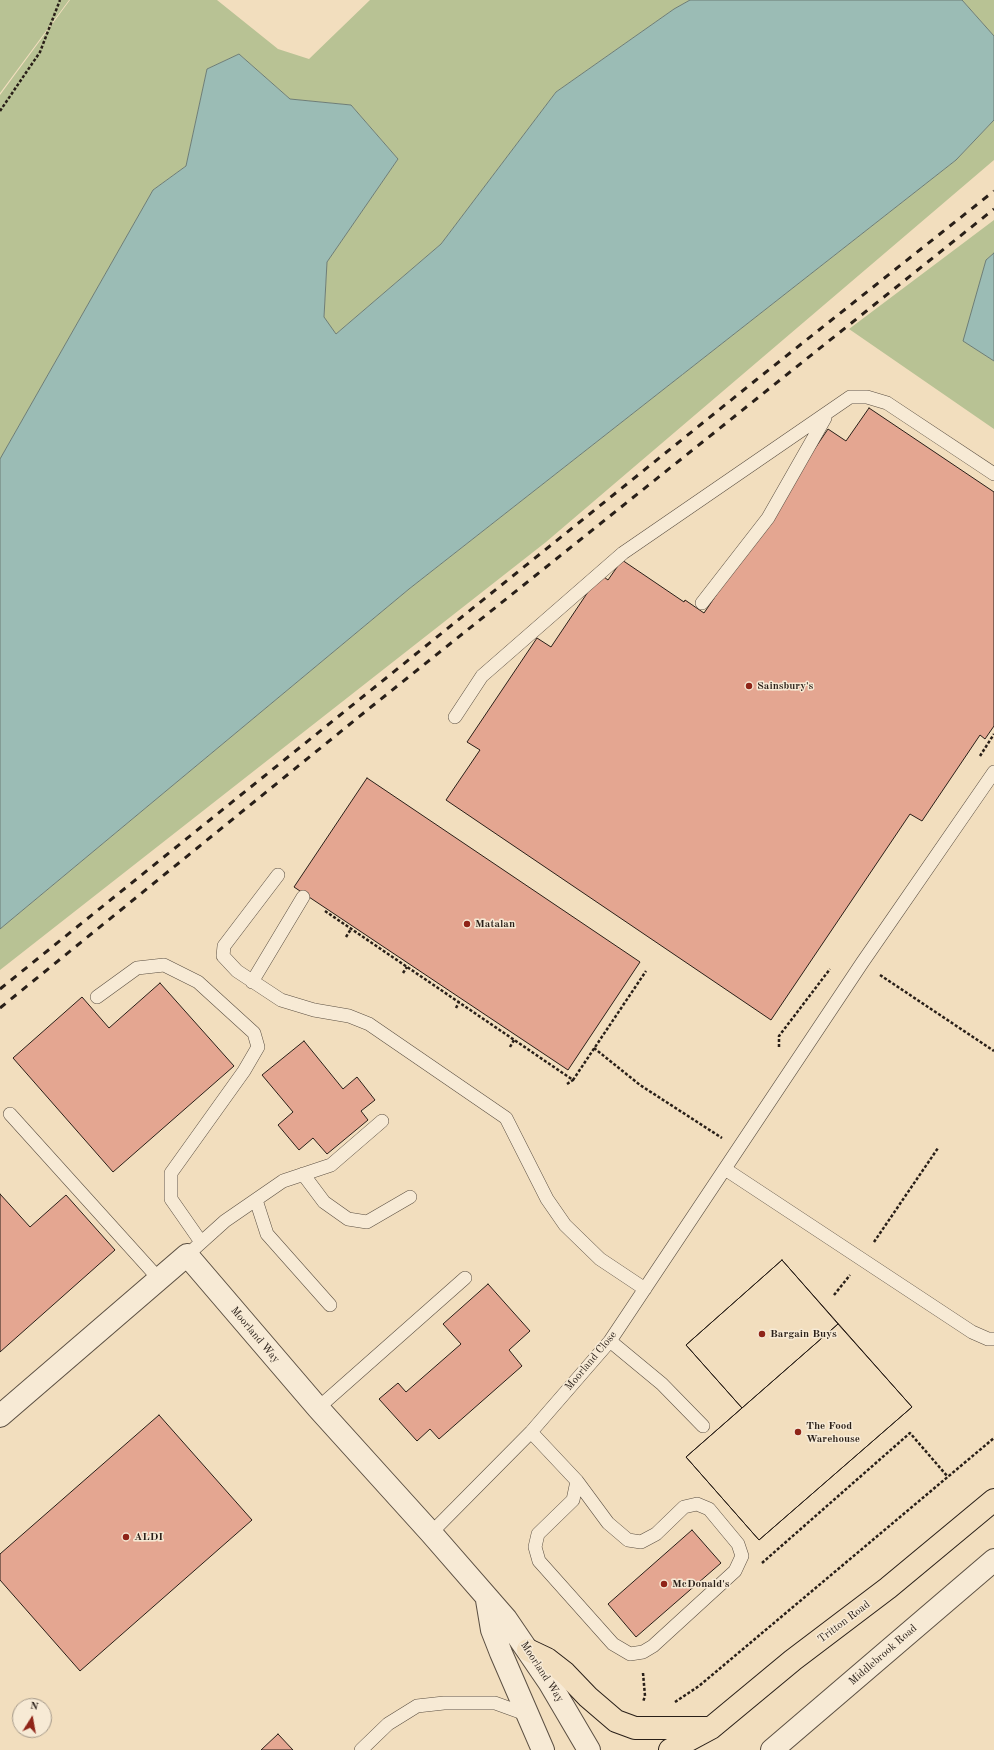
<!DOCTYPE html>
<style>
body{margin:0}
#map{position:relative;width:994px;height:1750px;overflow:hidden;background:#f2debe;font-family:"Old Standard TT",serif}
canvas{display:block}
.north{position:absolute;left:12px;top:1698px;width:40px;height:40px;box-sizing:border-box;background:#f7ead5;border:1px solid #a59989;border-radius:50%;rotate:11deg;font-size:11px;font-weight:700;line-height:16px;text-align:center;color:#291f18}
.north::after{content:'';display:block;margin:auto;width:14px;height:18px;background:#8f2418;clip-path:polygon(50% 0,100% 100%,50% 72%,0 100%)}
</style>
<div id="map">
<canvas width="994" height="1750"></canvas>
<div class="north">N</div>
</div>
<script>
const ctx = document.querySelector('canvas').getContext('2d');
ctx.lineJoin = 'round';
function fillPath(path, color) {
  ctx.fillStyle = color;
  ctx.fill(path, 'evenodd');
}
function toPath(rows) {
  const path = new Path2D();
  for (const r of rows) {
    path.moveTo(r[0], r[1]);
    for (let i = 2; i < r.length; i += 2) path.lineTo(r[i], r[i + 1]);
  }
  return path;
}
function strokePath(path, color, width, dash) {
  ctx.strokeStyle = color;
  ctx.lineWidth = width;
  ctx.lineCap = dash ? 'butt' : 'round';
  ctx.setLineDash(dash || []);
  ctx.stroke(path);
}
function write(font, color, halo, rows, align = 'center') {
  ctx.font = font + ' "Old Standard TT",serif';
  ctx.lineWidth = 3;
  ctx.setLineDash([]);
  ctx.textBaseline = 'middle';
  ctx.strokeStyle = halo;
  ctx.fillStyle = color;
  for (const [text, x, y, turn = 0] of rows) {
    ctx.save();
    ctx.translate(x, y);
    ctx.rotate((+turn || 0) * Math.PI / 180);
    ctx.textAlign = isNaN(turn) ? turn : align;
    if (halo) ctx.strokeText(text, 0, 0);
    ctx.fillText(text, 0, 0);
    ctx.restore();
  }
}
fillPath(toPath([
 [0,0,69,0,0,93],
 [70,0,217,0,278,49,309,59,370,0,690,0,674,9,556,92,441,244,336,334,324,318,327,262,398,159,351,105,290,99,239,54,207,69,186,166,153,190,0,459,0,95],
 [962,0,994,0,994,36],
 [994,120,994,160,546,542,0,970,0,929,409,589,956,160],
 [994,220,994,253,986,260,964,341,994,361,994,429,849,329]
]), '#b8c294');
const water = toPath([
 [690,0,962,0,994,36,994,120,956,160,409,589,0,929,0,459,153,190,186,166,207,69,239,54,290,99,351,105,398,159,327,262,324,317,336,334,441,244,556,92,674,9,690,0],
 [994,253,994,361,963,341,986,260,994,253]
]);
fillPath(water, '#9bbcb5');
strokePath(water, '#6d7d76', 1);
const building = toPath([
 [869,408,994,492,994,726,985,739,980,735,922,821,910,814,771,1020,446,800,480,750,467,742,537,638,551,647,600,574,608,580,622,560,684,602,685,600,704,613,828,429,846,441,869,408],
 [367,778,640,962,568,1070,294,887,367,778],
 [160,983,234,1066,113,1172,13,1058,82,997,109,1028,160,983],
 [304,1041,343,1089,357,1077,375,1100,361,1111,368,1120,327,1154,313,1138,299,1150,278,1125,293,1112,262,1075,304,1041],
 [0,1194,30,1227,66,1195,115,1250,0,1352,0,1194],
 [782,1260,912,1407,759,1540,686,1457,742,1408,686,1345,782,1260],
 [782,1260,838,1324,742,1408,686,1345,782,1260],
 [488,1284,530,1331,509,1350,522,1366,439,1439,430,1429,417,1441,379,1399,398,1383,406,1392,461,1344,443,1324,488,1284],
 [838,1324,912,1407,759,1540,686,1457,838,1324],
 [159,1415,252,1520,80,1671,0,1580,0,1554,159,1415],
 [692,1530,721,1563,636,1637,608,1604,692,1530],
 [278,1734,293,1750,261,1750,278,1734]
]);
fillPath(building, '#e4a691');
strokePath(building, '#291f18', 1);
const service = toPath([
 [702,603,768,518,825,418],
 [455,717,482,676,623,553,850,397,867,397,887,403,994,474],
 [278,875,224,946,223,956,237,971,281,1000,314,1010,349,1016,369,1024,506,1118,547,1199,565,1225,600,1259,645,1289],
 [252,982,303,897],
 [97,997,137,968,164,965,198,982,254,1033,258,1047,244,1071,171,1173,171,1199,201,1242],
 [10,1114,159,1279],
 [725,1169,972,1332,988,1339,994,1339],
 [303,1174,324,1202,348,1219,367,1222,410,1197],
 [256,1200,267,1234,330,1305],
 [195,1248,225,1221,283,1181,331,1165,382,1121],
 [610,1341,662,1384,703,1426],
 [318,1408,465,1278],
 [531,1432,577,1481,608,1523,628,1540,641,1542,656,1534,684,1507,697,1504,709,1509,738,1544,742,1556,735,1571,653,1646,643,1652,630,1654,613,1644,539,1561,535,1547,538,1534,573,1500,577,1481],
 [431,1533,531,1432,610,1341,862,963,994,772],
 [361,1750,388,1724,417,1706,444,1703,495,1703,528,1715]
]);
const minor = toPath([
 [0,1416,187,1255,318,1408,431,1533,506,1619,549,1682,589,1750],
 [487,1600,492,1630,501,1653,543,1750],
 [772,1750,994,1560]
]);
const primary = toPath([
 [528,1650,547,1659,565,1673,588,1697,616,1721,635,1728,708,1728],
 [670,1750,711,1728,793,1660,888,1588,994,1500]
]);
strokePath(service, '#5b4f42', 14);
strokePath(minor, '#5b4f42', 24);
strokePath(primary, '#291f18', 24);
strokePath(toPath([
 [0,111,40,52,60,0],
 [980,756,994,734],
 [325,911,573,1080,646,971],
 [346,937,351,929],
 [403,973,407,967],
 [880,975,994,1051],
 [456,1008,459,1002],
 [510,1047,514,1040],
 [779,1047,779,1036,830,969],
 [594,1048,640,1085,722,1138],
 [567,1084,573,1080],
 [874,1242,938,1148],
 [834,1295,850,1275],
 [762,1563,910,1433,948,1477],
 [643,1673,645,1696,643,1702],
 [675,1702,699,1686,994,1438]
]), '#291f18', 2.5, [3, 2]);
strokePath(service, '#f7ead5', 13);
strokePath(minor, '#f7ead5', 22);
strokePath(primary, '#f2debe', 22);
strokePath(toPath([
 [0,989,756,380,994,191],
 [0,1008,371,707,994,209]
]), '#291f18', 3, [7, 7]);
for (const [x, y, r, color] of [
 [749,686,4,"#8f2418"],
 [467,924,4,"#8f2418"],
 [762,1334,4,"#8f2418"],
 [798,1432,4,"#8f2418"],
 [126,1537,4,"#8f2418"],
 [664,1584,4,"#8f2418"]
]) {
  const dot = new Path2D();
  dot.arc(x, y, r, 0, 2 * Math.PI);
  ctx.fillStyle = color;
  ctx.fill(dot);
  strokePath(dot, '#f7ead5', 1.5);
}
write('bold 11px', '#291f18', '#f7ead5', [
 ["Sainsbury's",757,686],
 ["Matalan",475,924],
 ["Bargain Buys",770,1334],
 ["The Food",806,1426],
 ["Warehouse",806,1439],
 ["ALDI",134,1537],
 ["McDonald's",672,1584]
], 'left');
write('11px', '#291f18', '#f7ead5', [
 ["Moorland Way",255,1335,50],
 ["Moorland Close",591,1361,-50],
 ["Tritton Road",844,1622,-37],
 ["Middlebrook Road",883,1655,-41],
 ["Moorland Way",542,1672,57]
]);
</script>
